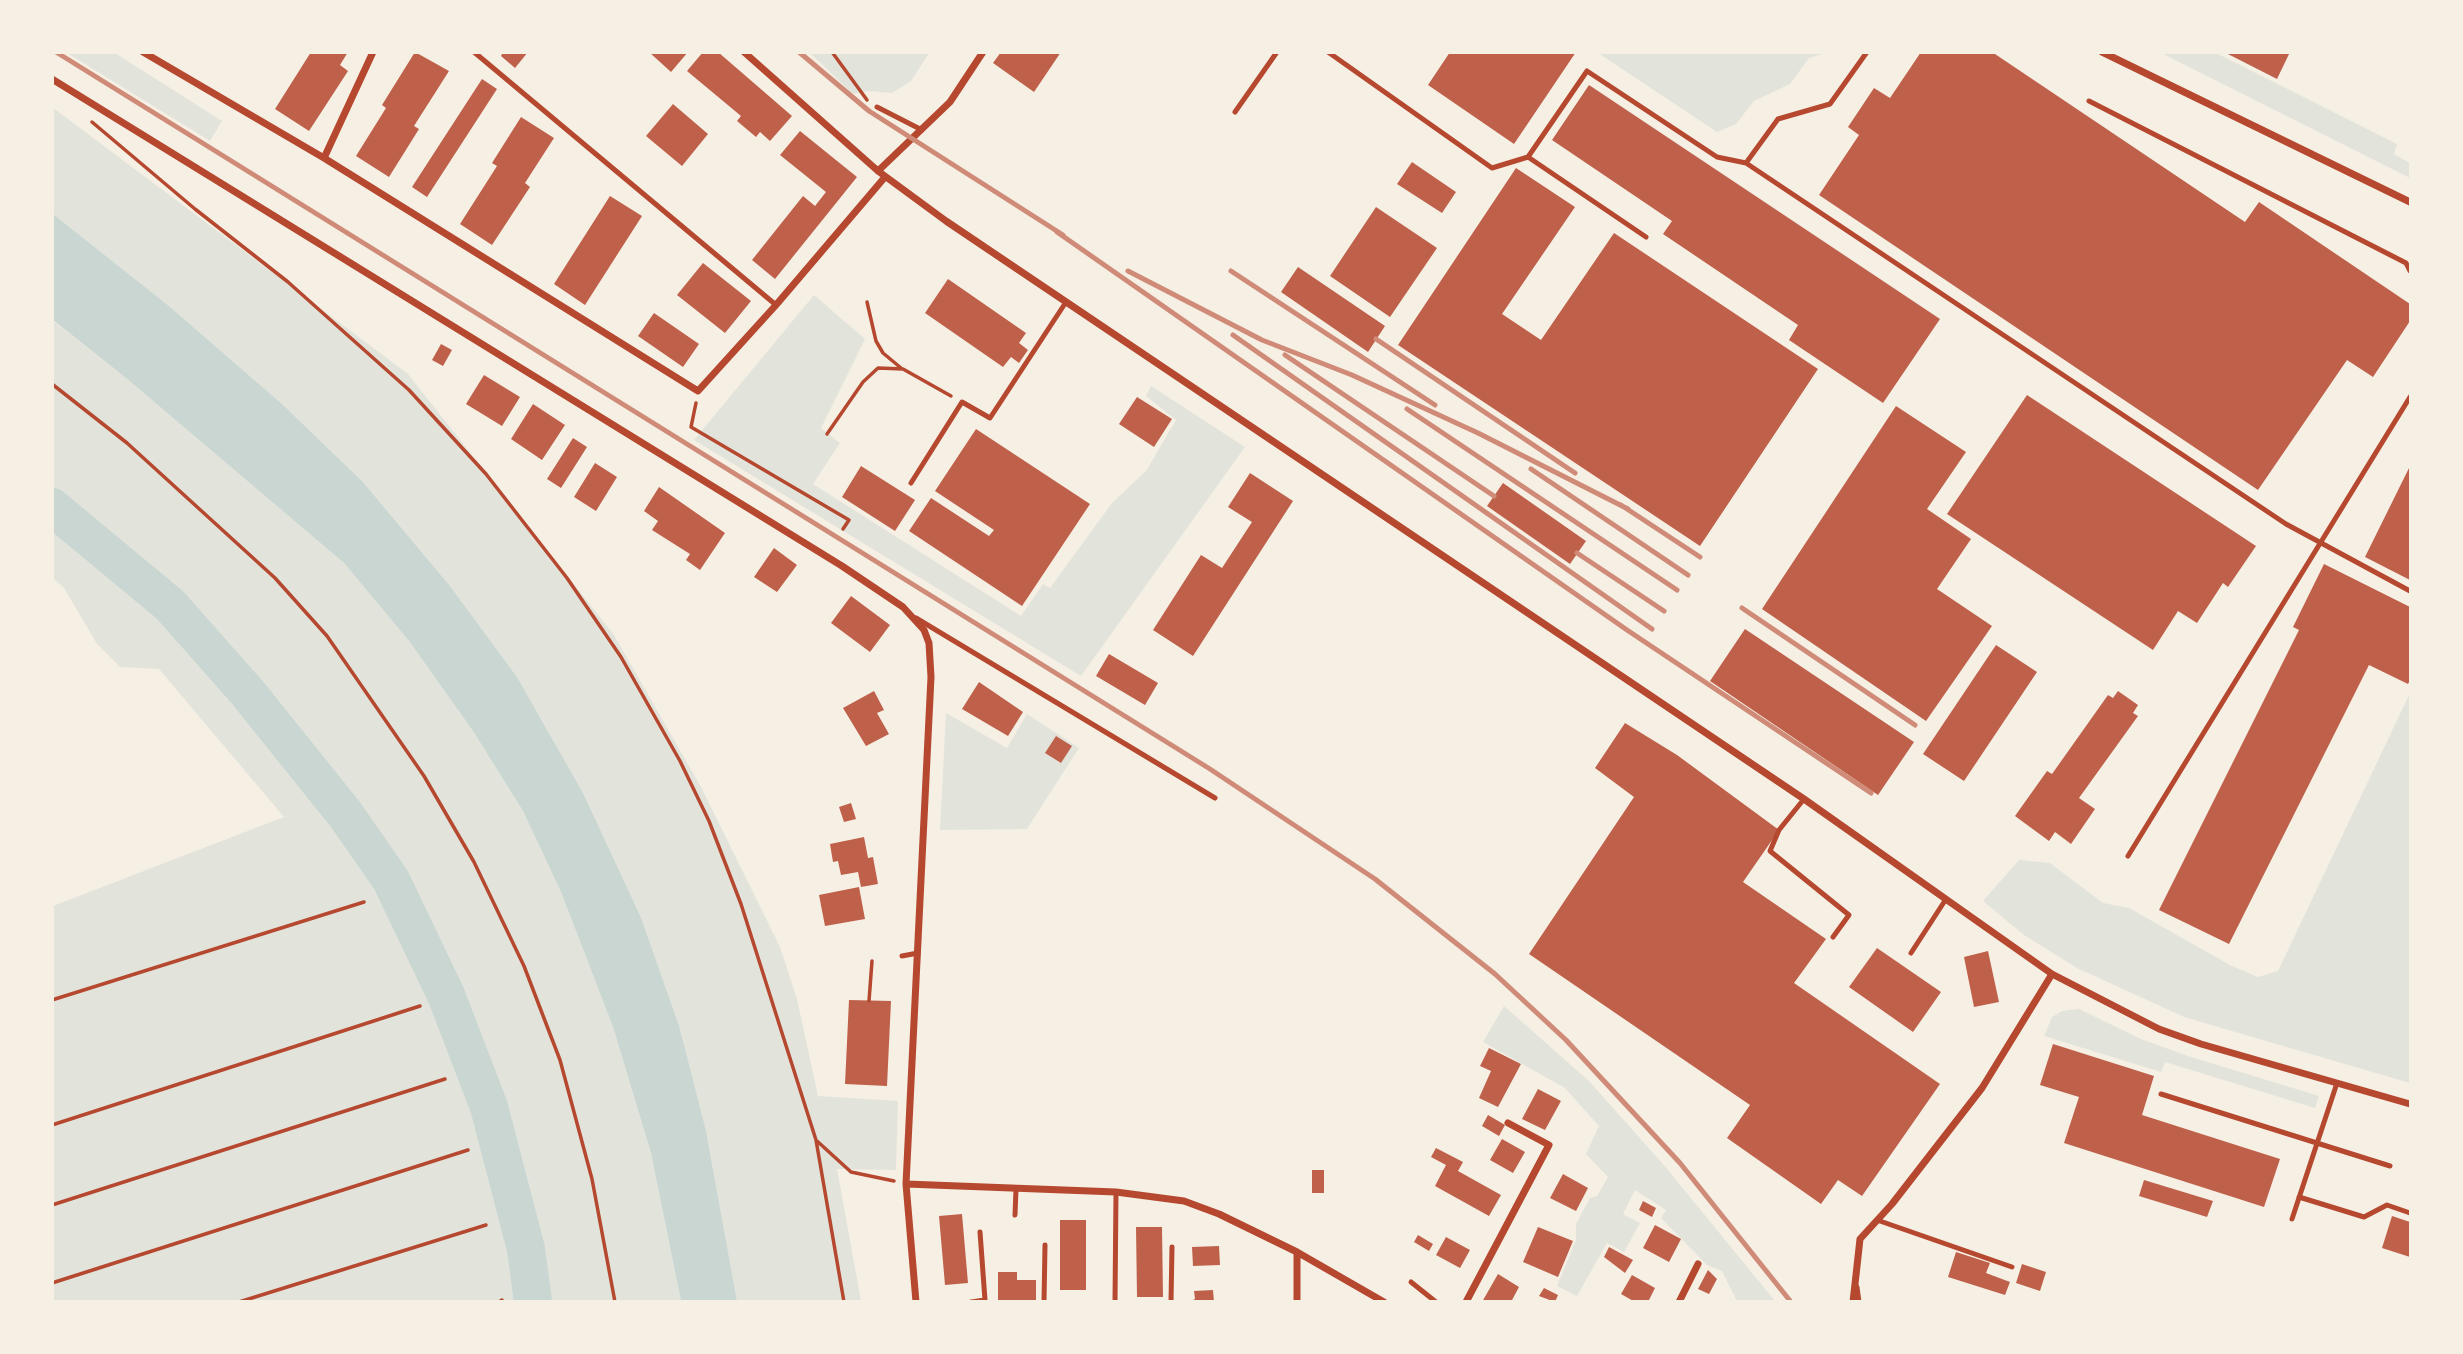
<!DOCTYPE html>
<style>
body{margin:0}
#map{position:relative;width:2463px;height:1354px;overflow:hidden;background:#f6efe4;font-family:Raleway,sans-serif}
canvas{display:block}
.frame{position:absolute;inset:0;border:54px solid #f6efe4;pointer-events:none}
</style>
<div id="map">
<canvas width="2463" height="1354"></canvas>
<div class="frame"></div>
</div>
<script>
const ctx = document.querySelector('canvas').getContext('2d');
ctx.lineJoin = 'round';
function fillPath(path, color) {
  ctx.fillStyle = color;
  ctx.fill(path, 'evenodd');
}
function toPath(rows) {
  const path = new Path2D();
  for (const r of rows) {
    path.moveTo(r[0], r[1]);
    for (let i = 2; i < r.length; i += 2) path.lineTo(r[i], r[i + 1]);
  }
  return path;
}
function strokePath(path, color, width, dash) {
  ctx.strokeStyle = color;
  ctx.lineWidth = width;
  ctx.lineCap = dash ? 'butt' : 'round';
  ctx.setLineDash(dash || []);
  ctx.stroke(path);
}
fillPath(toPath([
 [67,53,115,53,222,121,210,141],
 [810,53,929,53,911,81,892,93,868,91,853,94],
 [1598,53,1826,52,1826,53,1809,58,1790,84,1754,101,1736,124,1717,132],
 [2161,53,2216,53,2397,144,2394,154,2410,163,2410,178],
 [52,107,408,374,614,635,701,787,780,947,797,999,818,1096,898,1101,896,1170,837,1169,861,1301,737,1301,706,1131,582,791,517,677,450,586,363,482,282,404,169,306,53,214],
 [814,295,865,339,821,428,840,443,813,484,1021,616,1043,584,1050,588,1112,503,1146,471,1176,420,1146,396,1151,386,1245,447,1081,676,694,440],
 [52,320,126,378,344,563,409,641,473,731,523,811,561,892,613,1027,651,1153,681,1301,540,1301,533,1249,496,1109,452,995,398,879,369,834,261,698,362,847,440,998,479,1113,517,1250,524,1301,53,1301,53,906,284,817,159,669,120,667,97,644,64,588,53,578],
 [2410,693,2410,1083,2184,1017,2077,968,2024,935,1983,901,2019,860,2050,863,2103,903,2129,908,2230,965,2258,977,2278,971],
 [946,713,1007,748,1027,714,1079,748,1027,829,940,830],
 [1504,1006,1589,1081,1663,1164,1775,1301,1737,1301,1722,1271,1707,1265,1661,1218,1666,1210,1635,1190,1623,1214,1640,1223,1624,1252,1607,1243,1577,1296,1557,1286,1576,1240,1576,1224,1590,1198,1597,1196,1608,1177,1586,1154,1599,1126,1565,1088,1483,1042],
 [2079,1009,2141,1039,2188,1056,2319,1096,2315,1108,2165,1062,2161,1072,2044,1036,2052,1017,2062,1011]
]), '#e2e4dc');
fillPath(toPath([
 [53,214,169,306,282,404,363,482,450,586,517,677,582,791,641,918,679,1026,706,1131,737,1301,681,1301,651,1153,613,1027,561,892,523,811,473,731,409,641,344,563,126,378,53,320]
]), '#c9d6d2');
strokePath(toPath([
 [52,507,170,605,247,692,345,814,391,880,446,995,489,1107,526,1249,533,1302]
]), '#c9d6d2', 38);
fillPath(toPath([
 [311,52,348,52,340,65,348,71,309,131,275,109],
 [415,52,449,71,414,126,419,129,389,177,356,156,386,108,382,105],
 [503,52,528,52,515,68,501,56],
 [649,52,688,52,671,72],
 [703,52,718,52,792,116,770,141,760,132,756,137,737,121,741,116,687,71],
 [1001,52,1061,52,1034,92,993,63],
 [1450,52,1576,52,1514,144,1428,85],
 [1921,52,1992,52,2245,222,2259,202,2410,304,2410,321,2373,377,2347,360,2258,490,1819,195,1859,135,1848,127,1874,88,1890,98],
 [2224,52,2290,52,2277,79],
 [482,79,497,89,427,197,412,187],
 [1589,85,1940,319,1883,403,1789,340,1798,325,1663,234,1672,221,1552,140],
 [673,104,708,134,682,166,646,136],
 [521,117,554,138,525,183,530,187,492,245,460,224,497,166,492,163],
 [800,131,857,177,775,279,752,260,803,196,815,206,826,192,780,155],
 [1412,162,1456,192,1442,213,1397,184],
 [1516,168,1575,207,1502,314,1541,340,1614,233,1818,369,1700,546,1398,345],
 [610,196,642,216,585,305,554,284],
 [1376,207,1437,248,1390,317,1330,276],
 [703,263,751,301,725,333,677,295],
 [1298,267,1385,326,1368,352,1281,292],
 [948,279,1026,333,1019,343,1028,350,1019,363,1011,357,1003,367,925,313],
 [654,313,699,344,683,367,638,336],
 [441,344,452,350,443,366,432,360],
 [484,375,520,397,502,426,466,404],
 [2027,395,2256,546,2228,587,2223,583,2197,623,2178,611,2153,650,1947,514],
 [1137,397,1172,419,1154,447,1119,424],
 [533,404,565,425,542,460,511,439],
 [1896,406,1966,452,1927,509,1971,539,1937,589,1992,626,1926,721,1762,609],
 [976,429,1090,504,1022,606,909,531,931,498,989,536,994,530,935,491],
 [573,438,587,447,561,488,547,479],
 [595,463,617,477,596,511,574,497],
 [861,466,915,500,895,531,842,497],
 [2410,466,2410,580,2365,557],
 [1250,473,1293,501,1193,656,1153,630,1201,555,1222,568,1252,522,1228,507],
 [1503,483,1586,541,1570,564,1487,506],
 [659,487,725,533,700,570,686,560,690,554,652,530,658,521,644,511],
 [774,548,797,565,777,592,754,577],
 [2324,564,2410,607,2410,680,2408,684,2369,665,2229,944,2159,910,2299,630,2293,627],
 [851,596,890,625,870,652,831,623],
 [1745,629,1914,742,1878,795,1710,681],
 [1996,645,2037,672,1964,781,1923,754],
 [1109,654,1158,683,1145,705,1096,676],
 [979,682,1023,712,1008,736,962,709],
 [874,691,884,710,877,713,889,734,866,746,843,708],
 [2118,691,2138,705,2133,713,2138,716,2079,798,2095,809,2071,844,2055,832,2049,841,2015,816,2047,771,2052,774,2108,695,2113,698],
 [1625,723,1677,755,1779,830,1743,882,1826,939,1794,983,1940,1084,1862,1196,1838,1180,1821,1204,1727,1138,1750,1105,1529,954,1634,797,1595,768],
 [1056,736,1072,746,1061,763,1045,753],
 [851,803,856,819,844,822,839,807],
 [864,837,868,858,873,857,878,884,861,887,858,872,841,875,838,861,833,862,830,844],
 [859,887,865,919,825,926,819,895],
 [1877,948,1941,992,1913,1032,1849,987],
 [1988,951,1999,1002,1974,1007,1964,957],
 [849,1000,891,1001,887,1086,845,1084],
 [2053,1044,2154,1076,2142,1115,2280,1159,2264,1207,2064,1143,2079,1097,2040,1085],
 [1489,1048,1521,1064,1498,1107,1479,1098,1491,1071,1480,1066],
 [1538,1089,1561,1101,1545,1130,1522,1119],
 [1488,1115,1505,1125,1499,1136,1482,1126],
 [1502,1139,1525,1152,1513,1173,1490,1160],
 [1436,1148,1463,1162,1458,1171,1501,1195,1489,1216,1435,1186,1446,1165,1431,1157],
 [1312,1170,1324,1170,1324,1193,1312,1193],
 [1563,1174,1588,1188,1576,1211,1550,1198],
 [2144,1180,2213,1201,2207,1217,2139,1196],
 [1643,1201,1656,1208,1652,1217,1639,1210],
 [962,1214,968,1283,945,1285,939,1216],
 [2392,1216,2410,1222,2410,1257,2382,1248],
 [1060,1220,1086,1220,1086,1290,1060,1290],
 [1655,1225,1681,1239,1669,1262,1643,1248],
 [1136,1227,1162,1227,1163,1297,1137,1297],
 [1538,1227,1573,1241,1558,1277,1523,1262],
 [1418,1235,1433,1244,1429,1251,1414,1242],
 [1446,1237,1470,1250,1460,1268,1436,1255],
 [1219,1246,1220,1265,1193,1266,1192,1247],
 [1609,1247,1633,1260,1625,1273,1604,1257],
 [1956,1252,1990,1263,1986,1273,2010,1282,2005,1295,1948,1277],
 [2022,1264,2046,1272,2040,1291,2016,1283],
 [1708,1270,1717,1279,1709,1294,1698,1289],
 [998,1272,1017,1272,1017,1280,1036,1280,1036,1302,998,1302],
 [1498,1274,1519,1287,1511,1302,1482,1302],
 [1632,1275,1655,1288,1648,1302,1635,1302,1621,1294],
 [1544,1288,1558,1295,1555,1302,1539,1296],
 [1213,1290,1214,1302,1189,1302,1195,1299,1194,1291]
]), '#bf614a');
strokePath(toPath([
 [832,52,867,100],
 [92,122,195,209,288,282,409,390,486,474,567,578,621,657,680,761,709,821,741,904,816,1140,844,1302],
 [867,302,876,341,883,353,901,368],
 [52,384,127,443,275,578,327,636,424,776,474,862,524,966,560,1060,592,1179,615,1302],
 [696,403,691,427,849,520,843,529],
 [827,434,863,382,878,368,903,369,951,396],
 [52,1000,364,902],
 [869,1001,872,961],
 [52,1125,420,1006],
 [817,1141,851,1172,894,1181],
 [52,1205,445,1079],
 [52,1283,468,1150],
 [239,1302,486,1225],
 [499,1302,502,1300]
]), '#b5482f', 3.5);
strokePath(toPath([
 [474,52,776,305],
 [1328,52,1492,168,1528,157],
 [2089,101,2406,263,2410,271],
 [877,107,922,130],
 [1235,112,1277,52],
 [1746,163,1778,119,1830,104,1867,52],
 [1646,237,1528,157,1587,71,1717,157,1746,163,2286,524,2410,591],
 [911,483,962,402,990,418,1066,302],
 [916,618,1215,798],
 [1804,799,1779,830,1770,851,1849,915,1833,937],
 [2128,856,2410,397],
 [1911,953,1946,899],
 [902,956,918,953],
 [2161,1094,2390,1166],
 [2299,1197,2364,1217,2387,1205,2410,1213],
 [1015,1215,1016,1189],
 [2292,1219,2337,1083],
 [1877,1220,2012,1267],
 [1411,1282,1436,1302],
 [1857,1287,1859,1302],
 [971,1302,985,1300,980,1232],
 [1044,1302,1045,1245],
 [1115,1302,1116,1192],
 [1171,1302,1172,1247]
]), '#b5482f', 5);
strokePath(toPath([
 [143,52,324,158,698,391,776,305,885,177],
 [744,52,878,171,946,221,1804,799,2052,974,2159,1029,2201,1044,2410,1104],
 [2102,52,2410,202],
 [52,79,842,566,903,607,924,630,929,643,931,677,906,1184,916,1302],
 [324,158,373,52],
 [878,171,950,102,983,52],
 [906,1184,1116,1192,1184,1201,1219,1214,1297,1252,1384,1302],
 [1297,1302,1297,1252],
 [1466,1302,1549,1145,1508,1123],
 [1679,1302,1698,1264],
 [1853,1302,1860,1239,1892,1204,1982,1088,2052,974]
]), '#b5482f', 7);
strokePath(toPath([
 [56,52,1210,769,1375,879,1495,974,1566,1040,1680,1163,1791,1302],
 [799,52,869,111,1063,235],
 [1057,232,1627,630,1871,793],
 [1128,271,1262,340,1352,375,1478,433,1628,509],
 [1231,271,1435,405],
 [1233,335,1652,629],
 [1376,339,1575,473],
 [1285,355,1494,496],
 [1407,409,1677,590],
 [1531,469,1688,575],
 [1621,505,1700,557],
 [1577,553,1664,611],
 [1742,608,1915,725]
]), '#cf8b77', 5);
</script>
